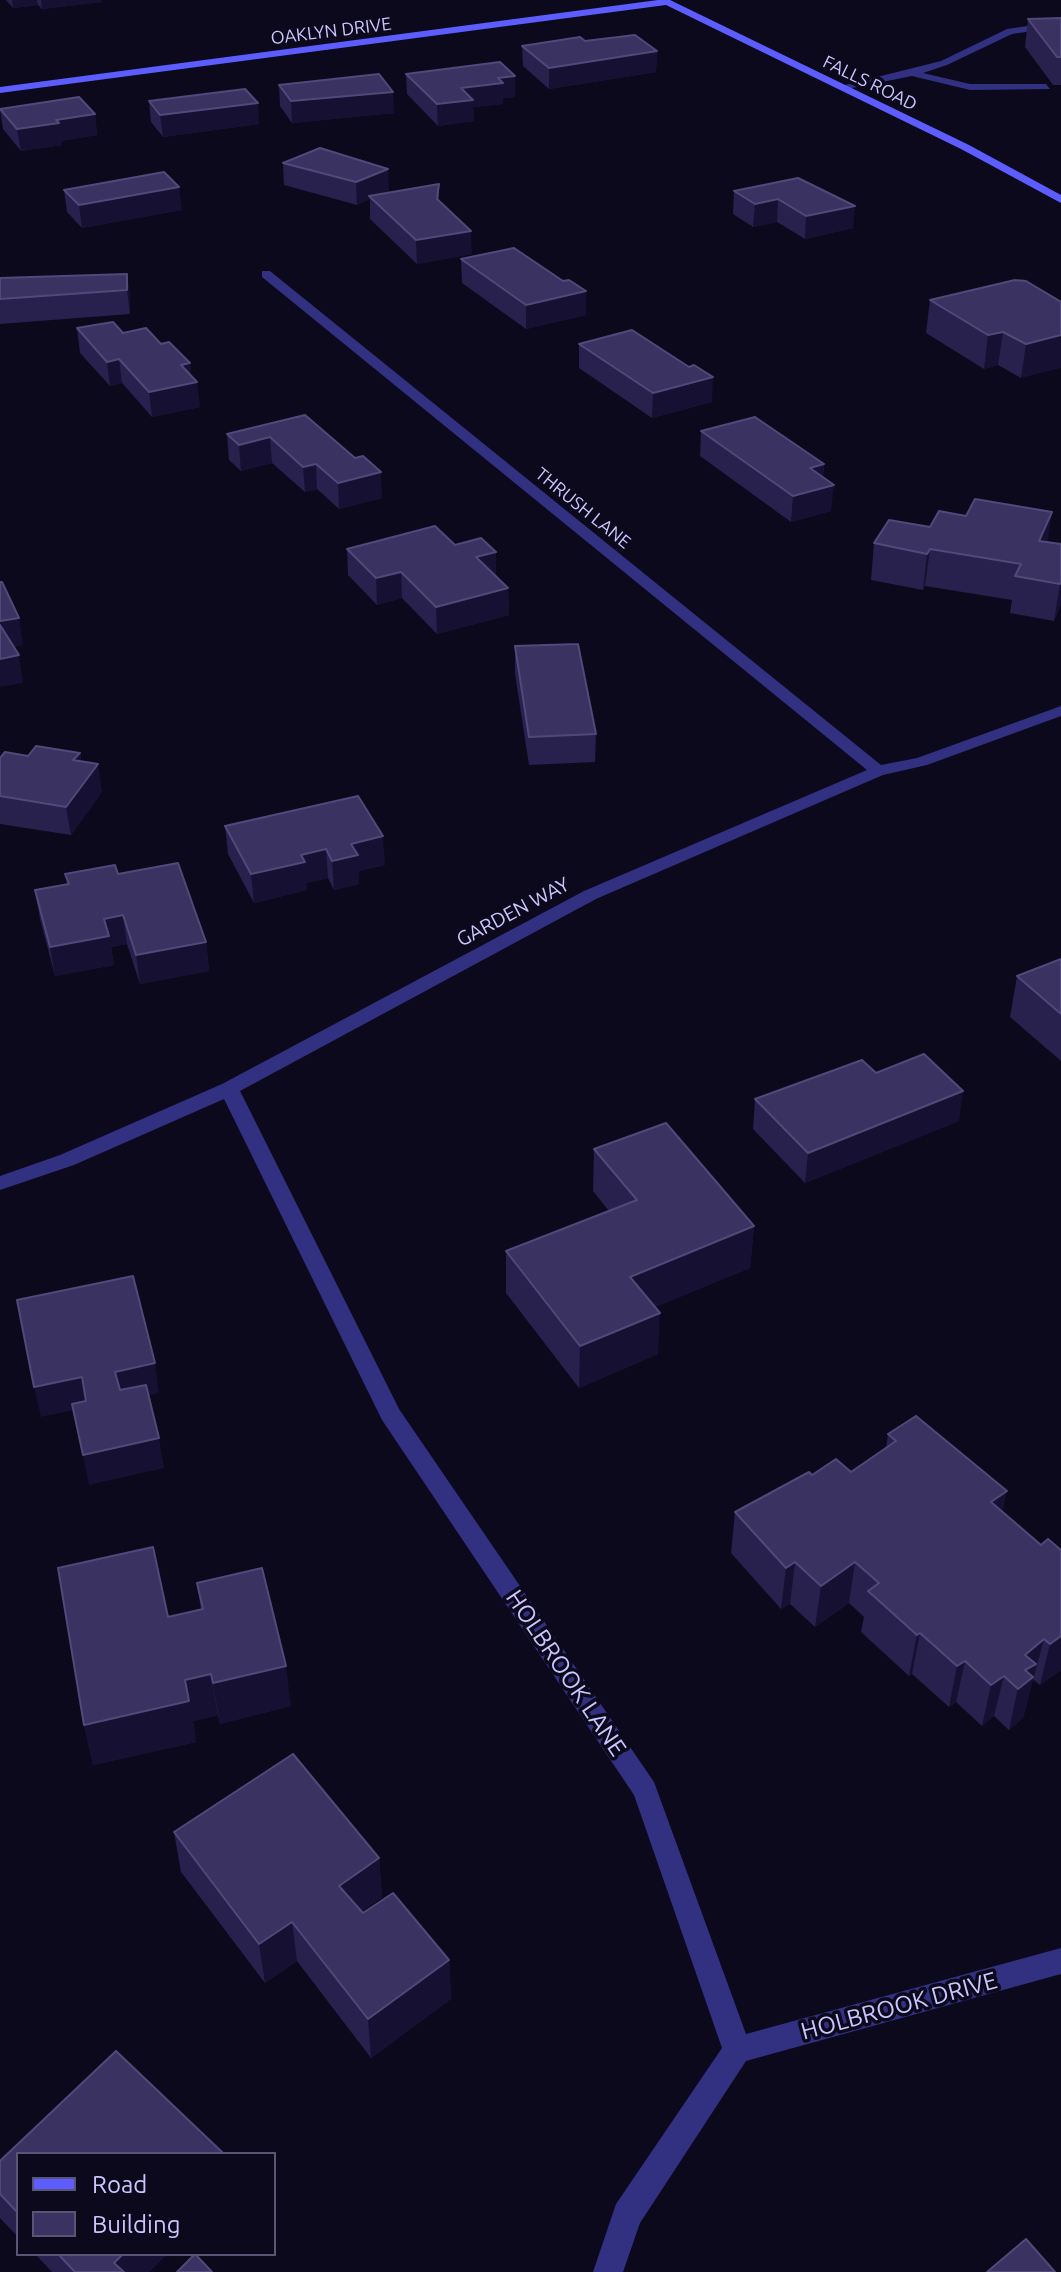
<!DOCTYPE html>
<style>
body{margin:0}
#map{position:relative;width:1061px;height:2272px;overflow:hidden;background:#0c091d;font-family:Ubuntu,sans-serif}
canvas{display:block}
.legend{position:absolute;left:16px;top:2152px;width:260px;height:104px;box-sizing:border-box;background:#0c091d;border:2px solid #585577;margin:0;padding:10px 14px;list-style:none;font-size:24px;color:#cbc6ff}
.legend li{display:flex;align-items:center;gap:16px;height:40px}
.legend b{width:40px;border:2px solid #585577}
</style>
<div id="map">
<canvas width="1061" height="2272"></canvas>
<ul class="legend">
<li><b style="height:10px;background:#5d5dff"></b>Road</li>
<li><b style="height:22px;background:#3a3260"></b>Building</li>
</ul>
</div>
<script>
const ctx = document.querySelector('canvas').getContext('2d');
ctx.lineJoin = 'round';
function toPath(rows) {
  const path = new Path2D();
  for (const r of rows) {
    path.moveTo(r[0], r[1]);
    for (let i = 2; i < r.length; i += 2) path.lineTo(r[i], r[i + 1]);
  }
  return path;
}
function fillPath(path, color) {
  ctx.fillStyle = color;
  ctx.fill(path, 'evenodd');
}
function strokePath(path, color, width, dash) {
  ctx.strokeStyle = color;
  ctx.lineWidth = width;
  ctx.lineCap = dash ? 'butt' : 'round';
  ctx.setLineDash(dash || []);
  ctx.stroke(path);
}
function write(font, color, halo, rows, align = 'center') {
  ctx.font = font + ' Ubuntu,sans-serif';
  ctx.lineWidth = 7;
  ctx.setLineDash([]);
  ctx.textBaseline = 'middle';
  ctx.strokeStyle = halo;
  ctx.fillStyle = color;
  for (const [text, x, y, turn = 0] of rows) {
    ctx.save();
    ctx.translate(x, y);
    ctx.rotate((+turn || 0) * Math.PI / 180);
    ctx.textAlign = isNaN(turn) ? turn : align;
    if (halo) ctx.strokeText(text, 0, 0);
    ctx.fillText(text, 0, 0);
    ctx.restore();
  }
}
fillPath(toPath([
 [1061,21,1061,27,1012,34,947,65,923,73,970,84,1046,84,1050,89,970,90,912,76,842,90,837,87,941,61,1007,29,1061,21]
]), '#313081');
fillPath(toPath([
 [262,271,270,271,881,765,917,758,1061,706,1061,716,927,765,883,775,596,899,240,1091,399,1409,654,1782,746,2034,1061,1948,1061,1974,746,2061,640,2223,623,2272,593,2272,616,2204,722,2048,634,1795,382,1420,224,1099,74,1165,0,1190,0,1176,60,1155,222,1084,584,891,867,770,262,277,262,271]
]), '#313081');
fillPath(toPath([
 [658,0,670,0,969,145,1061,195,1061,203,961,149,666,5,0,93,0,87,658,0]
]), '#5d5dff');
fillPath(toPath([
 [6,0,101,0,102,2,42,9,38,5,13,8],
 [1061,18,1061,85,1053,85,1025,47,1028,19],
 [585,41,657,51,656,72,549,89,523,66,522,46],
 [406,74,515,76,515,97,503,98,503,104,473,107,474,121,438,126,407,94],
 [279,85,394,113,292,123,280,106],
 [149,101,259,124,163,137,151,122],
 [0,109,95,114,97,135,61,141,62,145,21,151,3,129],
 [283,163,389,191,383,194,439,184,439,201,472,254,417,264,370,219,370,199,357,205,284,185],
 [798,178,853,228,805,239,777,222,753,227,733,214,734,191],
 [64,190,182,210,82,228,67,212],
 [461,259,586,315,526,329,462,283],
 [127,274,130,298,130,314,0,324,0,278],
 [930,300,1061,302,1021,378,998,365,984,369,926,333],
 [77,328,123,333,161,344,190,363,191,376,200,407,152,417,122,383,110,386,80,353],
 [579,344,712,402,652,418,579,368],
 [305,415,382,498,339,509,317,489,305,492,272,463,241,471,229,460,227,434],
 [701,431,824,464,823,478,831,511,791,522,700,456],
 [930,527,1061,544,1061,604,1054,621,1010,613,1012,600,925,586,923,590,871,580,874,543],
 [455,545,496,552,496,576,508,588,509,615,437,634,402,598,377,605,348,575,347,549],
 [515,646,596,734,595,762,529,765,515,674],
 [80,753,81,762,102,792,71,835,0,824,0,758],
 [225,826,385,865,359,871,359,884,334,890,328,878,306,883,307,890,254,903,228,854],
 [65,874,118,874,206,942,209,971,140,984,127,944,111,947,114,965,55,976,40,919,35,890,67,884],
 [1061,959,1061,1061,1010,1017,1017,976],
 [876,1073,959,1121,805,1183,753,1129,755,1099],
 [594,1149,754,1226,750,1268,655,1307,658,1354,579,1388,506,1293,506,1251,609,1211,593,1191],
 [888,1434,1002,1512,1041,1545,1061,1550,1061,1670,1040,1685,1034,1680,1032,1682,1023,1718,1009,1730,994,1716,982,1726,956,1702,949,1707,912,1674,909,1676,861,1632,864,1617,849,1603,815,1627,790,1604,781,1609,731,1553,735,1512,812,1475,851,1472,886,1448],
 [197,1583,291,1706,220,1724,218,1715,193,1721,196,1742,93,1765,84,1725,168,1617,201,1610],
 [174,1832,379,1858,382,1897,361,1912,449,1960,451,1999,371,2058,297,1961,265,1983,181,1872],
 [116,2051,223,2154,18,2154,18,2237,0,2218,0,2161],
 [35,2254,167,2254,149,2272,52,2272]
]), '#28204d');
fillPath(toPath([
 [12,0,37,0,38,5,13,8],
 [41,0,101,0,102,2,42,9],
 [657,51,656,72,549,89,549,68],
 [515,76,515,97,503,98,503,104,473,107,474,121,438,126,437,104,461,88,498,78],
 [393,92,394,113,292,123,291,101],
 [258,103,259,124,163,137,160,115],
 [95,114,97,135,61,141,62,145,21,151,17,129,56,120],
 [388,169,389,191,372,198,369,196,370,199,357,205,356,182],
 [179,187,182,210,82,228,79,205],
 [778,199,777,222,753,227,755,204],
 [855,206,853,228,805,239,806,216],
 [471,231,472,254,417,264,416,240],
 [127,274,130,298,130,314,127,290],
 [586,291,586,315,526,329,526,305],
 [1003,332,998,365,984,369,988,335],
 [1061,335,1061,368,1021,378,1026,344],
 [119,359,122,383,110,386,107,362],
 [190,363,192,383,197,382,200,407,152,417,149,392,181,365],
 [713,377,712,402,652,418,653,393],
 [270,437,272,463,241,471,239,445],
 [316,464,317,489,305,492,303,467],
 [824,464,822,488,834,485,831,511,791,522,793,496,810,468],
 [381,472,382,498,339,509,338,483],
 [1052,512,1047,548,1039,541],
 [930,549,925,586,923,590,927,554],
 [496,552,496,579,476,557],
 [401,572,402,598,377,605,376,578],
 [1061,581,1061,604,1054,621,1060,584],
 [508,588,509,615,437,634,436,607],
 [19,618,23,645,3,649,0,633,0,621],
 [19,655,23,683,0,687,0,659],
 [80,753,84,781,73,760],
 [98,764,102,792,71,835,66,807],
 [383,836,385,865,359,871,359,884,334,890,332,861,351,844],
 [326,849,328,878,306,883,307,890,254,903,251,874,301,855],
 [123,915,127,944,111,947,114,965,55,976,50,947,104,919],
 [206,942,209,971,140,984,136,955],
 [963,1091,959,1121,805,1183,808,1153],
 [754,1226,750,1268,629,1318,630,1277],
 [660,1313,658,1354,579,1388,580,1346],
 [155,1363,159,1393,121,1402,115,1372],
 [82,1377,87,1407,41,1417,34,1387],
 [159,1438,164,1468,89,1485,83,1455],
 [1007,1491,998,1533,991,1502],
 [795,1562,790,1604,781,1609,786,1568],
 [855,1562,849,1603,815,1627,821,1586],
 [920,1633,912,1674,909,1676,917,1635],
 [1061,1636,1061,1670,1040,1685,1050,1644],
 [1044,1639,1023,1718,1009,1730,1025,1655],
 [965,1661,956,1702,949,1707,957,1666],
 [286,1666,291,1706,220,1724,213,1683],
 [211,1674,218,1715,193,1721,196,1742,93,1765,84,1725,185,1680],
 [1004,1676,994,1716,982,1726,991,1685],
 [379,1858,382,1897,343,1925,339,1886],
 [292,1922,297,1961,265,1983,259,1944],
 [449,1960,451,1999,371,2058,368,2019],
 [123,2254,167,2254,149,2272,117,2272,114,2263]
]), '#161032');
const building = toPath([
 [1061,18,1061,57,1057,57,1028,19,1061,18],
 [635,35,657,51,549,68,522,46,580,37,585,41,635,35],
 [500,62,515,76,498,78,503,83,461,88,473,100,437,104,406,74,500,62],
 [379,74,393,92,291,101,279,85,379,74],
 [245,89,258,103,160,115,149,101,245,89],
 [79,97,95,114,56,120,59,123,17,129,0,109,79,97],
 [320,148,388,169,356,182,283,163,320,148],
 [164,172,179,187,79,205,64,190,164,172],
 [798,178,855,206,806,216,778,199,755,204,734,191,798,178],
 [439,184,437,199,471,231,416,240,369,196,439,184],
 [514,248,563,281,569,280,586,291,526,305,461,259,514,248],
 [127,274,127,290,0,299,0,278,127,274],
 [1015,280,1026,281,1061,302,1061,335,1026,344,1003,332,988,335,930,300,1015,280],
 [113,322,123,333,146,328,161,344,169,342,190,363,181,365,197,382,149,392,119,359,107,362,77,328,113,322],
 [632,330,689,367,694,365,713,377,653,393,579,344,632,330],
 [305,415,355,458,363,456,381,472,338,483,316,464,303,467,270,437,239,445,227,434,305,415],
 [755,417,824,464,810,468,834,485,793,496,701,431,755,417],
 [975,499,1052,512,1039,541,1061,544,1061,581,1060,584,1015,576,1021,564,930,549,927,554,874,543,889,520,930,527,939,511,966,516,975,499],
 [435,526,455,545,481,538,496,552,476,557,508,588,436,607,401,572,376,578,347,549,435,526],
 [0,582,2,582,19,618,0,621,0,582],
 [0,625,19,655,0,659,0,625],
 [578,644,596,734,529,737,515,646,578,644],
 [36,746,80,753,73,760,98,764,66,807,0,796,0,758,5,752,28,756,36,746],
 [358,796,383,836,351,844,358,855,332,861,326,849,301,855,305,862,251,874,225,826,358,796],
 [178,863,206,942,136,955,123,915,104,919,109,936,50,947,35,890,69,884,65,874,115,865,118,874,178,863],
 [1061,959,1061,1014,1017,976,1061,959],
 [924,1054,963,1091,808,1153,755,1099,862,1060,876,1073,924,1054],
 [666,1123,754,1226,630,1277,660,1313,580,1346,506,1251,637,1200,594,1149,666,1123],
 [133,1276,155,1363,115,1372,120,1390,146,1385,159,1438,83,1455,72,1404,86,1401,82,1377,34,1387,17,1300,133,1276],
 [916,1416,1007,1491,991,1502,1041,1545,1048,1539,1061,1550,1061,1636,1050,1644,1044,1639,1025,1655,1036,1664,1025,1670,1033,1677,1018,1689,1004,1676,991,1685,965,1661,957,1666,920,1633,917,1635,868,1591,879,1583,855,1562,821,1586,795,1562,786,1568,735,1512,809,1472,812,1475,836,1459,851,1472,896,1441,888,1434,916,1416],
 [153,1547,168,1617,203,1609,197,1583,262,1568,286,1666,213,1683,211,1674,185,1680,189,1701,84,1725,58,1568,153,1547],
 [293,1754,379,1858,339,1886,363,1913,393,1893,449,1960,368,2019,292,1922,259,1944,174,1832,293,1754],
 [116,2051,223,2153,221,2154,18,2154,18,2213,0,2194,0,2161,116,2051],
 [1026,2239,1055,2272,987,2272,1026,2239],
 [58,2254,123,2254,114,2263,124,2272,75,2272,58,2254],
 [195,2254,212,2272,177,2272,195,2254]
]);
fillPath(building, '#3a3260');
strokePath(building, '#504979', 2);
write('18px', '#cbc6ff', '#0c091d', [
 ["OAKLYN DRIVE",331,31,-7],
 ["FALLS ROAD",870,83,26],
 ["THRUSH LANE",583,508,39]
]);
write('20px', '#cbc6ff', '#0c091d', [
 ["GARDEN WAY",513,912,-28]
]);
write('24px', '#cbc6ff', '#0c091d', [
 ["HOLBROOK LANE",566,1673,56],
 ["HOLBROOK DRIVE",899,2006,-15]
]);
</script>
